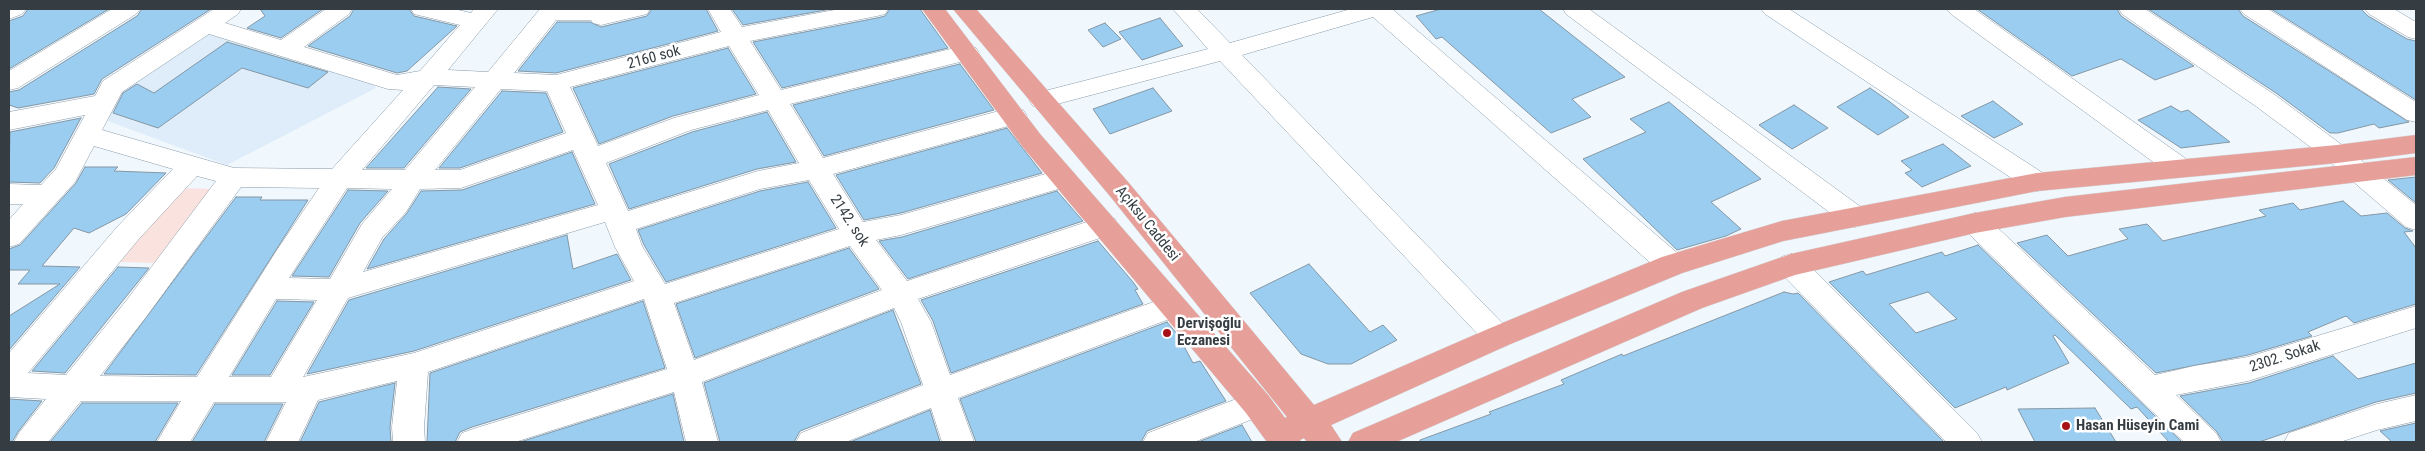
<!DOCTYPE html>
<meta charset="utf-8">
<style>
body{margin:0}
#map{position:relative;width:2425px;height:451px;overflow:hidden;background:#f0f7fd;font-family:"Roboto Condensed",sans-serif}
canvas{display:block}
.frame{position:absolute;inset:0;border:10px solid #353d42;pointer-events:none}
</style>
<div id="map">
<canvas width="2425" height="451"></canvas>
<div class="frame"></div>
</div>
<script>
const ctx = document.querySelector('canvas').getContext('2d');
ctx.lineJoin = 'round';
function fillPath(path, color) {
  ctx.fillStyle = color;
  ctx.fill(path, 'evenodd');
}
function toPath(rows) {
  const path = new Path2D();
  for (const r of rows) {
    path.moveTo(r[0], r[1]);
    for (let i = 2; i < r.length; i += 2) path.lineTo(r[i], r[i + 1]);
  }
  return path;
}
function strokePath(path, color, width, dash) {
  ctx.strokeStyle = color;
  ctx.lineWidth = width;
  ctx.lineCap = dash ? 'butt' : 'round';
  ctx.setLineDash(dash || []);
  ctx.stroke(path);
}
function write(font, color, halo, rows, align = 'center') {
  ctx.font = font + ' "Roboto Condensed",sans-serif';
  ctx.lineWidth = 5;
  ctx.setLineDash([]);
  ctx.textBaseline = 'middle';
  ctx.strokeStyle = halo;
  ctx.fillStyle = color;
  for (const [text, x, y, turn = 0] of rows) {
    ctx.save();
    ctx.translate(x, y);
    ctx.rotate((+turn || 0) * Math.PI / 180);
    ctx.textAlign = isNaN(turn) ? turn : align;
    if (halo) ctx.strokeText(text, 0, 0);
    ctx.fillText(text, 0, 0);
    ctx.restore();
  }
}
fillPath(toPath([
 [205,25,368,78,376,88,227,165,97,117,106,102]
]), '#deedf9');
fillPath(toPath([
 [179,188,216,189,158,263,119,262]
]), '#fae3df');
const building = toPath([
 [28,9,109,9,9,69,9,21,23,16,28,9],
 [142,9,211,9,102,79,94,94,18,108,9,105,9,92,19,90,137,16,142,9],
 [260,9,323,9,281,38,247,28,265,16,260,9],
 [354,9,409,9,414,16,457,26,407,71,397,73,308,46,350,16,354,9],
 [652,9,706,9,718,31,556,73,518,71,557,22,590,22,601,27,647,16,652,9],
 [732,9,831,9,743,25,732,9],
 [890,9,920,9,948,48,782,88,753,42,877,18,885,16,890,9],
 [1441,9,1539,9,1625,77,1572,99,1591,117,1551,133,1442,37,1436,39,1416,16,1441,9],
 [1977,9,2117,9,2121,16,2194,66,2155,80,2121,59,2072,76,1977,9],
 [2148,9,2238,9,2243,16,2409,122,2379,128,2374,124,2338,133,2330,133,2276,93,2148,9],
 [2271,9,2361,9,2368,16,2407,39,2416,41,2416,100,2271,9],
 [1160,18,1183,46,1142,60,1119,32,1160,18],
 [1105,23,1121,39,1103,47,1088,30,1105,23],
 [227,42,328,72,308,88,242,68,158,128,113,113,123,93,137,84,154,93,227,42],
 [728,48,756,94,673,116,599,144,573,88,728,48],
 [960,64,994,110,824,156,793,105,960,64],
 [438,87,471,89,404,168,366,168,438,87],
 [1153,88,1172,111,1110,134,1093,109,1153,88],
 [1870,88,1890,102,1909,117,1878,135,1837,107,1870,88],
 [502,91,546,93,563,132,460,168,439,168,502,91],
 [1993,101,2023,124,1994,138,1961,116,1993,101],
 [1669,102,1761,179,1711,202,1741,229,1726,236,1677,250,1583,159,1646,132,1630,119,1669,102],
 [1794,105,1828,128,1792,149,1759,125,1794,105],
 [2171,106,2181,112,2188,110,2230,142,2181,148,2138,120,2171,106],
 [767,112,796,162,757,169,629,209,609,164,692,132,767,112],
 [81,118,54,168,40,183,9,182,10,132,81,118],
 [1007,128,1042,173,901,213,864,220,836,175,1007,128],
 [1943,144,1971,166,1922,187,1905,173,1912,170,1901,161,1943,144],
 [572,152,595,204,367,269,384,239,407,213,421,191,462,190,572,152],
 [85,167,118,167,114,171,166,173,126,214,89,233,74,228,42,266,80,267,9,350,9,316,60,284,18,284,30,270,9,270,9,249,20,245,76,183,85,167],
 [2416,177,2416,203,2388,180,2416,177],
 [808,182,836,228,666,282,644,245,638,230,760,191,808,182],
 [348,190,388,191,360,223,329,277,292,276,348,190],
 [1057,191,1083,221,908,279,879,241,902,237,1057,191],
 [236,197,262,197,260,200,308,200,196,375,104,374,236,197],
 [2343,201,2361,216,2387,213,2405,228,2413,231,2404,232,2416,248,2416,304,2354,323,2346,316,2308,332,2312,336,2248,355,2156,373,2017,243,2047,235,2068,256,2128,239,2119,229,2147,224,2163,241,2266,216,2259,210,2293,203,2300,210,2343,201],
 [567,235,573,269,617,254,631,280,414,351,307,374,349,300,567,235],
 [1098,241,1133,282,1138,289,1135,290,1143,304,951,373,933,321,921,300,1098,241],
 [1978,245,2182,442,2169,442,2137,407,2131,409,2055,335,2053,336,2069,363,2007,390,2006,387,1955,408,1829,282,1863,271,1866,275,1942,252,1945,256,1978,245],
 [1928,292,1957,319,1916,333,1889,304,1928,292],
 [849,248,879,289,695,358,676,304,849,248],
 [1309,264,1370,332,1383,325,1397,340,1351,364,1328,364,1301,354,1250,293,1309,264],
 [118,267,149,268,65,373,32,371,118,267],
 [1784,292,1793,294,1798,293,1944,442,1420,442,1420,440,1491,414,1489,412,1564,384,1561,380,1622,354,1623,356,1784,292],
 [277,301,314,302,270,375,232,375,277,301],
 [643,301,665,368,472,427,460,432,455,442,427,442,430,373,643,301],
 [893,310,921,384,800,431,794,442,720,442,704,383,893,310],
 [1167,322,1178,335,1193,363,1200,361,1226,401,1147,431,1141,442,976,442,960,399,1167,322],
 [2333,356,2358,379,2416,363,2416,393,2376,402,2259,442,2223,442,2217,432,2180,396,2249,383,2333,356],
 [395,383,390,427,391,442,300,442,319,402,395,383],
 [673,394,684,442,520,442,673,394],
 [9,399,42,401,18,432,12,442,9,442,9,399],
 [82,403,178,403,155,442,50,442,82,403],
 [215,404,283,404,264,442,192,442,215,404],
 [2095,408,2116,442,2035,442,2018,409,2095,408],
 [930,410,940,442,850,442,930,410],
 [2416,423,2416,442,2392,442,2380,431,2416,423],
 [1242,425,1252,442,1198,442,1242,425]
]);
fillPath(building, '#9bcdf1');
strokePath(building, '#8497a4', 1);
const minor = toPath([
 [9,9,26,9,22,14,9,19,9,9],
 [112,9,140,9,136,14,18,88,9,90,9,71,112,9],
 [214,9,241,9,238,14,225,23,281,40,326,9,352,9,349,14,304,47,397,75,420,71,460,25,414,14,411,9,454,9,471,13,474,9,498,9,448,70,488,72,540,9,650,9,647,14,601,25,593,23,591,20,556,20,514,73,556,75,721,32,708,9,730,9,742,27,840,9,888,9,885,14,877,16,750,41,781,90,967,45,976,48,979,53,976,58,790,104,823,158,1014,107,1023,110,1027,116,1023,122,833,174,863,222,901,215,1063,169,1072,171,1076,178,1072,185,901,235,876,240,907,281,1105,216,1115,219,1119,226,1115,233,918,299,931,322,950,375,1173,295,1183,298,1188,306,1183,314,958,398,974,442,942,442,931,408,846,442,796,442,801,433,923,385,901,322,894,308,702,382,718,442,686,442,674,392,515,442,457,442,462,433,473,429,667,369,644,299,428,372,424,427,425,442,393,442,392,427,397,381,318,400,298,442,266,442,286,402,214,402,190,442,157,442,181,401,81,401,48,442,14,442,19,433,46,399,9,397,9,353,118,226,173,169,94,146,75,182,19,244,9,247,9,220,23,204,9,204,9,184,41,185,56,169,85,115,9,130,9,112,95,96,103,81,214,9],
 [209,34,388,89,403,90,332,169,234,168,102,130,122,92,209,34],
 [729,46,759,95,674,118,598,146,570,87,729,46],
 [434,85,475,87,405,170,362,170,434,85],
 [501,89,547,91,566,133,460,170,435,170,501,89],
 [768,110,799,163,758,171,628,211,606,163,691,130,768,110],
 [573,150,598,205,363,272,382,238,406,212,420,189,461,188,573,150],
 [197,176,216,181,126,301,66,375,28,373,138,240,197,176],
 [809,180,839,229,665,284,642,246,636,229,760,189,809,180],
 [241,187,319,188,277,250,197,377,100,376,146,317,241,187],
 [347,188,392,189,362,224,330,279,289,278,347,188],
 [605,222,615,247,634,281,414,353,303,377,348,298,605,222],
 [850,246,882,290,694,360,674,303,850,246],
 [276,299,317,300,271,377,229,377,276,299],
 [1173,9,1197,9,1230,43,1351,9,1392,9,1682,257,1686,265,1682,273,1672,276,1662,273,1373,17,1242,55,1508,329,1513,337,1508,345,1498,349,1488,345,1220,61,1042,108,1033,106,1029,100,1033,94,1208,49,1173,9],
 [1563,9,1589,9,1865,210,1869,217,1865,224,1855,227,1845,224,1566,14,1563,9],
 [1761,9,1789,9,2046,175,2050,182,2046,189,2037,191,2028,189,1765,14,1761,9],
 [1947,9,1974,9,2189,161,2193,168,2189,175,2180,177,2171,175,1951,14,1947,9],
 [2119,9,2145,9,2275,95,2346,148,2416,205,2416,230,2406,227,2328,160,2257,107,2122,14,2119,9],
 [2240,9,2268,9,2416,102,2416,122,2407,120,2244,14,2240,9],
 [2365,9,2394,9,2416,22,2416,39,2408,37,2369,14,2365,9],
 [1975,213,1985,216,2155,375,2194,366,2248,357,2416,306,2416,328,2248,381,2176,395,2216,433,2221,442,2184,442,1965,230,1961,223,1965,216,1975,213],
 [1791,254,1801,257,1977,433,1982,442,1946,442,1781,273,1777,265,1781,257,1791,254],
 [1257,391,1268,395,1272,404,1268,413,1194,442,1143,442,1148,433,1257,391],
 [2416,395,2416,421,2377,430,2340,442,2284,442,2289,433,2377,404,2416,395]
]);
const major = toPath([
 [922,9,945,9,1040,134,1268,395,1285,418,1287,417,1110,196,953,9,976,9,1128,182,1314,405,1488,329,1662,257,1782,221,2037,173,2337,145,2416,135,2416,153,2337,163,2037,191,1783,241,1682,273,1508,345,1331,425,1342,442,1307,442,1304,438,1300,440,1301,442,1267,442,1246,413,1022,146,922,9],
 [2416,157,2416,175,2065,217,1975,233,1795,275,1702,308,1396,442,1348,442,1353,433,1682,292,1791,254,1975,213,2065,197,2416,157]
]);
strokePath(minor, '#899ba9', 1);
strokePath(major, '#d3d4d5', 1);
fillPath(minor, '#fff');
fillPath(major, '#e79f9a');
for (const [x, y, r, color] of [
 [1167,333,5,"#a71219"],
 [2066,426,5,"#a71219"]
]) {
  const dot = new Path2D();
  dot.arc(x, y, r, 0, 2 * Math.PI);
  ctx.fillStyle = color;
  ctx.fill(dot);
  strokePath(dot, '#fff', 2);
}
write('15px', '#353d42', '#fff', [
 ["2160 sok",654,58,-15],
 ["2142. sok",849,221,57],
 ["Açıksu Caddesi",1147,224,51],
 ["2302. Sokak",2285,357,-18]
]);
write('bold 15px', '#353d42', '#fff', [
 ["Dervişoğlu",1177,324],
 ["Eczanesi",1177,341],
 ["Hasan Hüseyin Cami",2076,426]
], 'left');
</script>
